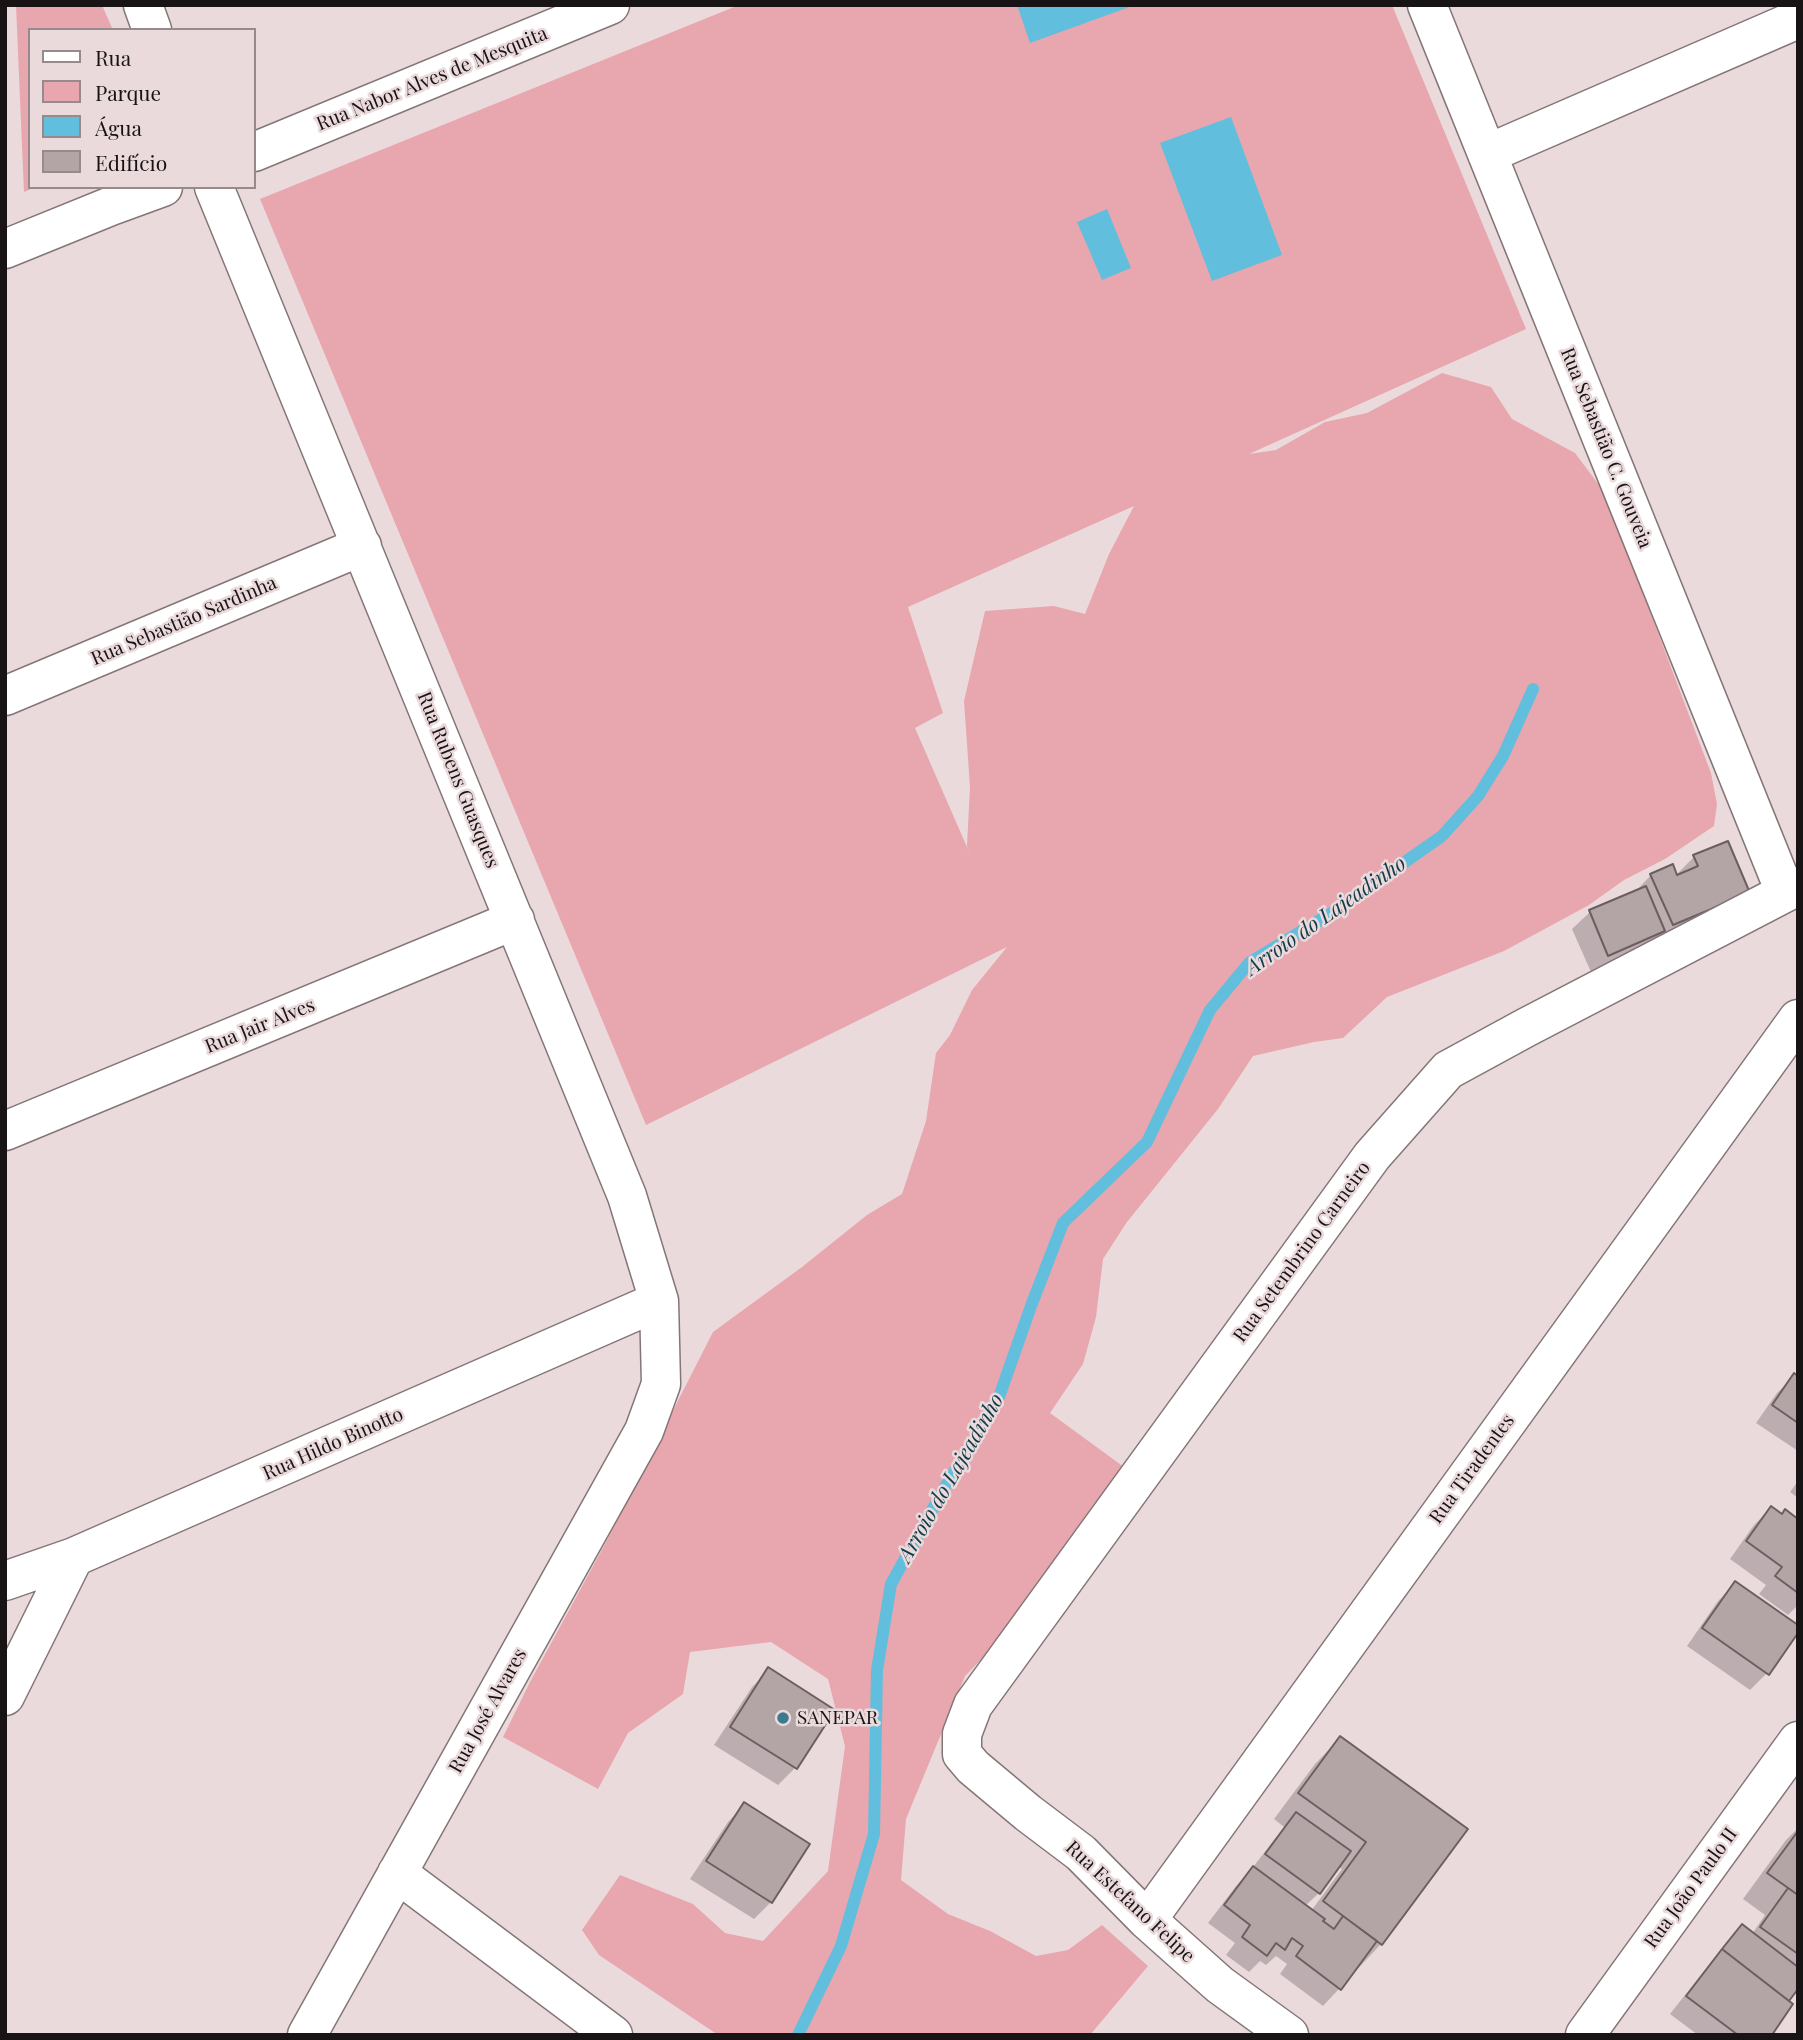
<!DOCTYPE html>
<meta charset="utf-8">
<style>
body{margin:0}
#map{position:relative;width:1803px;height:2040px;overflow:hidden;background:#ebdadc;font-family:"Playfair Display",serif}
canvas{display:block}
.frame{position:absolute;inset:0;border:7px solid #181314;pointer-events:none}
.legend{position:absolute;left:28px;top:28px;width:228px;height:161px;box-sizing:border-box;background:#ebdadc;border:2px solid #978a8c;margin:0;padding:9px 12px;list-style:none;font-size:21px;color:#181314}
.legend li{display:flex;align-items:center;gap:14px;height:35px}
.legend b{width:35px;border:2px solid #978a8c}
</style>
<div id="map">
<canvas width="1803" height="2040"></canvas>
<div class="frame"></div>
<ul class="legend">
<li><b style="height:9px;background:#fff"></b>Rua</li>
<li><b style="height:19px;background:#e8a6af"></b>Parque</li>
<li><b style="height:19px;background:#61bfdd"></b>Água</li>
<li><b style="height:19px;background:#b3a4a6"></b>Edifício</li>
</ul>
</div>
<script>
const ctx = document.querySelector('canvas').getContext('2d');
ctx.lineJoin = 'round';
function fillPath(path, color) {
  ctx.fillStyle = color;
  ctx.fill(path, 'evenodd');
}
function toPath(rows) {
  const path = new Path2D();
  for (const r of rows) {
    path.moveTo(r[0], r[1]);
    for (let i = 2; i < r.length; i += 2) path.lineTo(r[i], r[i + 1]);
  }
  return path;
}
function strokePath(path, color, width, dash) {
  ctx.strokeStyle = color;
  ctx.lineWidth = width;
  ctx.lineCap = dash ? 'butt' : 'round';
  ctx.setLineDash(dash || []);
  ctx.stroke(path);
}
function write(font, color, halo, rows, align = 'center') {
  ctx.font = font + ' "Playfair Display",serif';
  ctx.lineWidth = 5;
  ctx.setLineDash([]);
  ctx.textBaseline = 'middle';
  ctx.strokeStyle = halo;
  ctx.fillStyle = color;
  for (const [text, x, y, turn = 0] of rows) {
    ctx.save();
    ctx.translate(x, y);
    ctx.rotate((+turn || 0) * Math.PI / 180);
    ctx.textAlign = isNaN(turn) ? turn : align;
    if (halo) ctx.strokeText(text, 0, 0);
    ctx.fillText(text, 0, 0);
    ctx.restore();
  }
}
fillPath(toPath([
 [16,5,102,5,113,30,30,30,30,187,36,187,24,192],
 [739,5,1392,5,1526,329,1249,454,1276,450,1325,422,1367,413,1442,373,1491,387,1512,419,1575,453,1605,493,1711,773,1717,804,1714,826,1665,859,1624,880,1589,905,1504,951,1387,997,1343,1038,1314,1042,1253,1056,1218,1109,1127,1222,1103,1259,1096,1317,1083,1364,1050,1413,1128,1470,1034,1605,965,1676,906,1819,901,1880,948,1914,990,1931,1036,1956,1068,1950,1102,1925,1148,1966,1090,2035,718,2035,599,1955,582,1930,620,1875,693,1904,725,1933,763,1941,828,1871,845,1746,828,1679,771,1642,690,1652,683,1694,628,1733,598,1789,503,1737,530,1682,604,1546,713,1332,802,1267,867,1215,902,1194,926,1121,936,1053,950,1035,972,990,1007,947,646,1125,260,199],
 [1134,506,1109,554,1085,614,1054,606,985,611,964,701,970,787,967,846,970,854,915,728,943,713,908,607]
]), '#e8a6af');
fillPath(toPath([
 [1017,5,1135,5,1030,43],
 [1231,117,1282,255,1212,281,1160,143],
 [1107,209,1131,268,1102,280,1077,222]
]), '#61bfdd');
fillPath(toPath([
 [1694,857,1731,909,1591,972,1572,929,1590,912,1634,893,1651,875,1676,875],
 [1794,1376,1798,1378,1798,1451,1756,1423,1777,1393],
 [1798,1481,1798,1498,1790,1492],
 [1771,1508,1781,1515,1798,1521,1798,1605,1788,1615,1759,1594,1766,1585,1730,1559,1754,1525],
 [1735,1584,1767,1673,1750,1690,1687,1646,1718,1601],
 [769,1670,833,1710,795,1768,778,1785,714,1745,752,1687],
 [1340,1738,1466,1829,1381,1944,1323,2006,1280,1974,1287,1964,1276,1956,1266,1965,1260,1961,1249,1972,1226,1955,1235,1943,1208,1923,1236,1886,1250,1871,1284,1827,1274,1819,1315,1764],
 [1338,1866,1342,1869,1311,1911,1305,1906,1319,1893],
 [745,1804,771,1902,754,1919,690,1879,728,1822],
 [1798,1828,1798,1986,1787,2001,1770,2035,1698,2035,1670,2014,1726,1943,1743,1926,1752,1934,1765,1915,1743,1899,1786,1840]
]), '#0003');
strokePath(toPath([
 [798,2035,841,1946,874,1834,877,1670,891,1584,945,1487,999,1397,1031,1306,1063,1223,1147,1142,1210,1010,1249,963,1338,909,1442,836,1478,796,1503,756,1533,689]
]), '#61bfdd', 12);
const building = toPath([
 [1728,841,1750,893,1673,925,1650,874,1673,864,1677,875,1698,866,1693,855,1728,841],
 [1646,886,1665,931,1608,956,1589,910,1646,886],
 [1794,1373,1798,1376,1798,1423,1772,1405,1794,1373],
 [1771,1506,1782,1514,1785,1509,1798,1519,1798,1593,1775,1576,1782,1567,1746,1541,1771,1506],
 [1735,1581,1798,1625,1798,1633,1769,1675,1702,1628,1735,1581],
 [768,1667,835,1710,797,1769,730,1727,768,1667],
 [1340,1736,1468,1829,1382,1945,1323,1901,1366,1842,1298,1793,1340,1736],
 [744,1802,810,1844,772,1903,706,1861,744,1802],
 [1296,1812,1351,1851,1320,1894,1265,1854,1296,1812],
 [1798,1831,1798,1895,1767,1873,1798,1831],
 [1253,1866,1325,1919,1323,1921,1334,1929,1343,1916,1377,1941,1341,1990,1296,1956,1303,1946,1292,1938,1285,1950,1276,1943,1267,1956,1242,1937,1250,1925,1224,1905,1253,1866],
 [1788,1888,1798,1895,1798,1954,1760,1927,1788,1888],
 [1742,1924,1798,1967,1798,1989,1789,2001,1722,1949,1742,1924],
 [1722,1949,1793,2004,1772,2035,1738,2035,1686,1996,1722,1949]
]);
fillPath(building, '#b3a4a6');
strokePath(building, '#6b5e5f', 2);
const minor = toPath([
 [143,5,152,30],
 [1427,5,1785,892],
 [254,152,610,5],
 [1487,154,1798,19],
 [214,187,627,1196,659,1301,661,1384,644,1431,307,2035],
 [5,249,111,206,163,187],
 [5,696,362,546],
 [5,1131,515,920],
 [5,1581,74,1557,659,1301],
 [5,1696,74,1557],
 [397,1873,613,2035],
 [1147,1920,1798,1019],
 [1289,2035,1220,1985,1147,1920,1081,1853,1028,1813,973,1767,962,1754,962,1734,973,1705,1372,1156,1448,1070,1527,1027,1798,886],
 [1585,2035,1798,1741]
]);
strokePath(minor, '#847677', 41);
strokePath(minor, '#fff', 38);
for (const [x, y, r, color] of [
 [783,1718,7,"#3c7b8f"]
]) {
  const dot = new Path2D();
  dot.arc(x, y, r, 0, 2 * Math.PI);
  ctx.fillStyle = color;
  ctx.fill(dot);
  strokePath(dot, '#ebdadc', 2.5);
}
write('19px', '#181314', '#ebdadc', [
 ["Rua Nabor Alves de Mesquita",432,79,-22],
 ["Rua Sebastião C. Gouveia",1606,448,68],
 ["Rua Sebastião Sardinha",184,621,-23],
 ["Rua Rubens Guasques",458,780,68],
 ["Rua Jair Alves",260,1026,-22],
 ["Rua Setembrino Carneiro",1302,1252,-54],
 ["Rua Hildo Binotto",333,1444,-24],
 ["Rua Tiradentes",1472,1469,-54],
 ["Rua José Alvares",488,1711,-61],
 ["Rua João Paulo II",1691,1888,-54],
 ["Rua Estefano Felipe",1130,1902,43]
]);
write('19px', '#181314', '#ebdadc', [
 ["SANEPAR",797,1718]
], 'left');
write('italic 21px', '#0f3b48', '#ebdadc', [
 ["Arroio do Lajeadinho",1326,916,-35],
 ["Arroio do Lajeadinho",951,1478,-60]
]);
</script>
